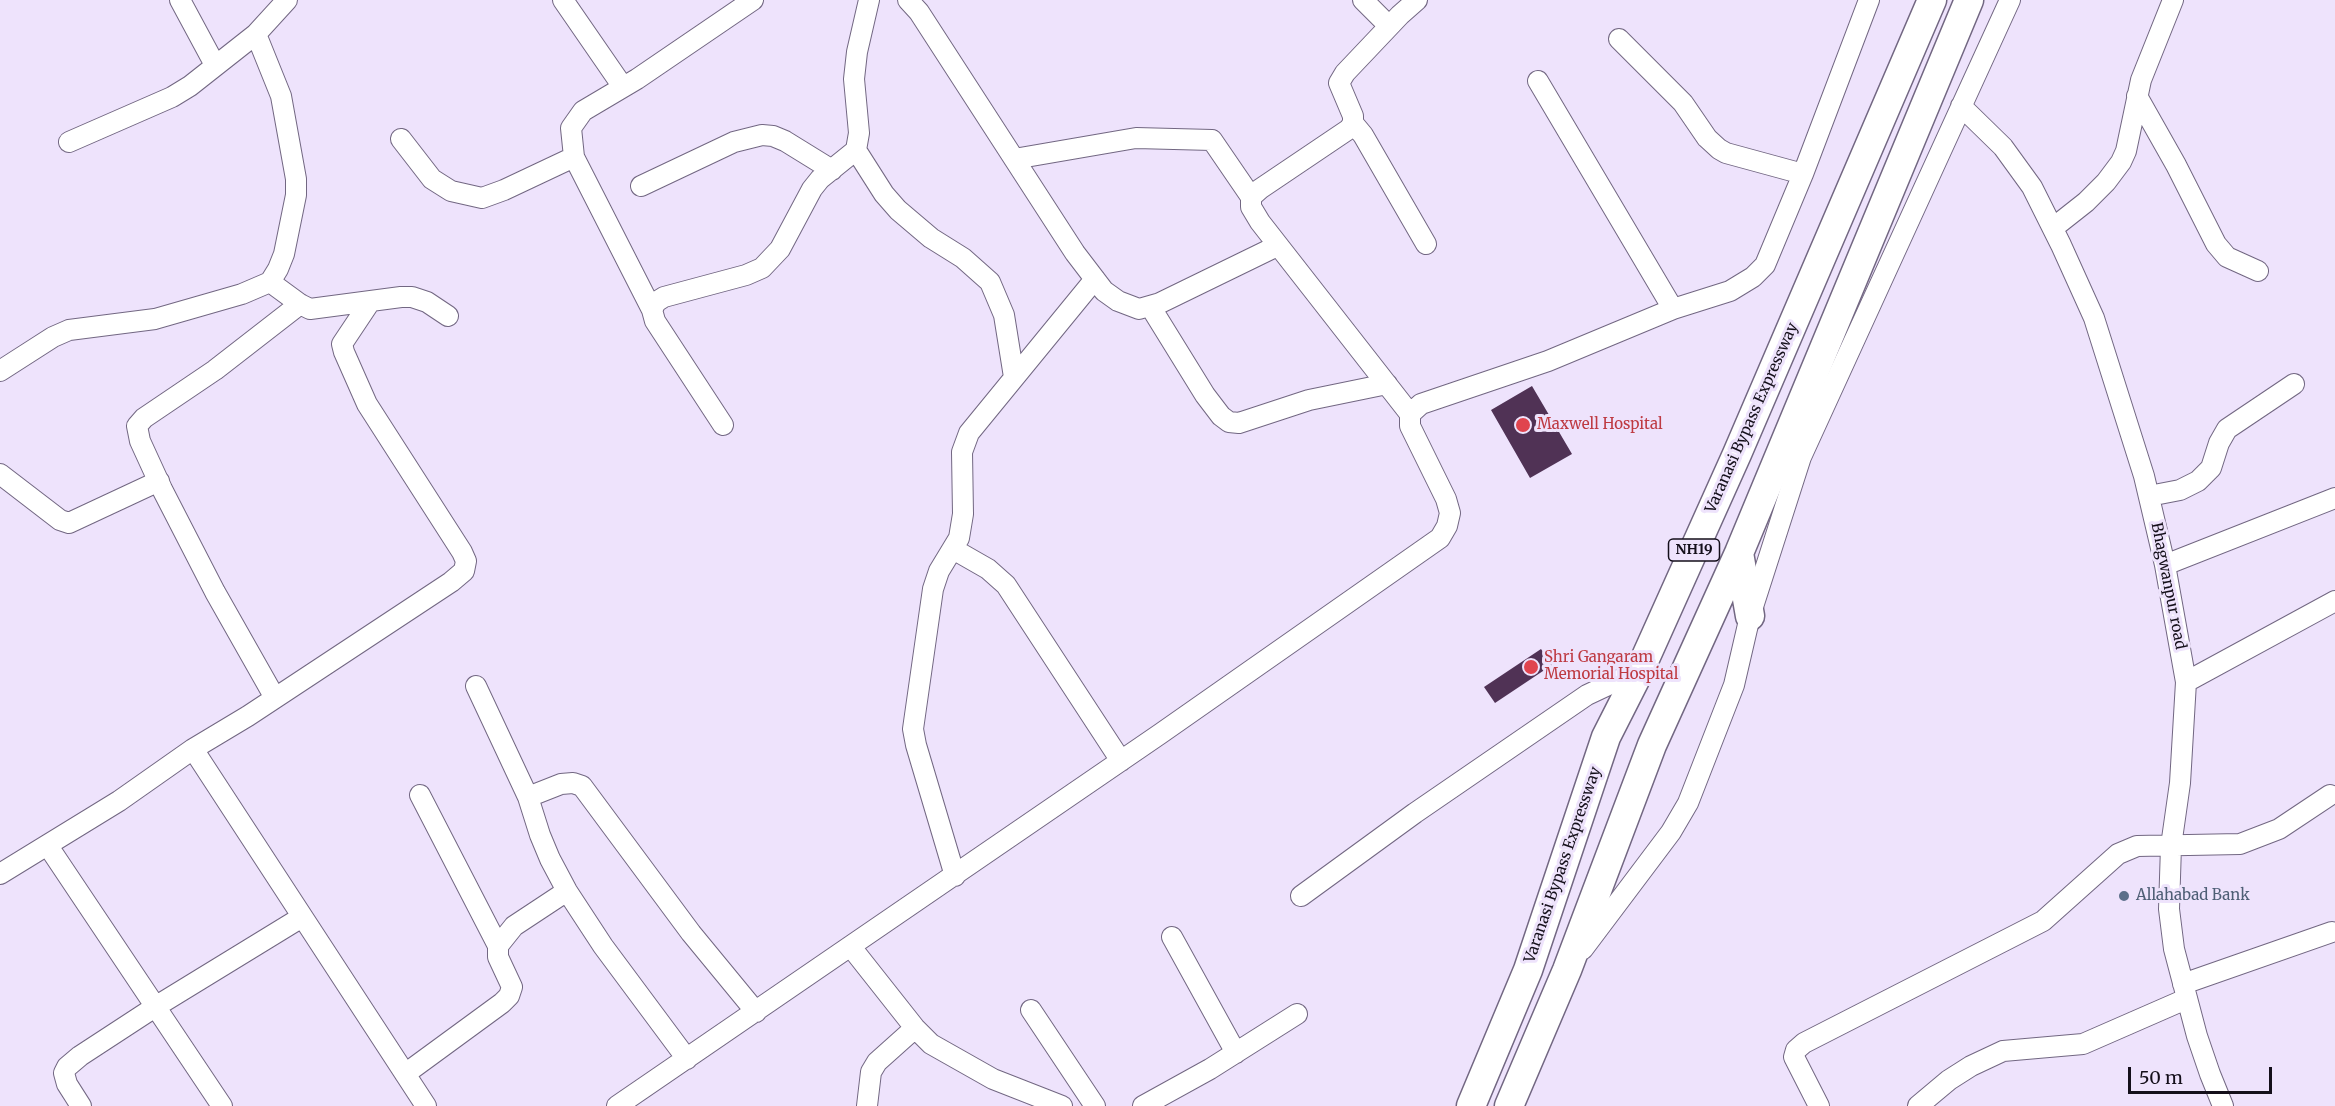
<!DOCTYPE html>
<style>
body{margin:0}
#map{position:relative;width:2335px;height:1106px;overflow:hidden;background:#eee3fc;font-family:Merriweather,serif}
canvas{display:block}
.scale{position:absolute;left:2128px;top:1067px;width:144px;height:27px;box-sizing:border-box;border:3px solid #140f1a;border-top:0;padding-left:8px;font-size:18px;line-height:21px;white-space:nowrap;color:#140f1a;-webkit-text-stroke:4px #eee3fc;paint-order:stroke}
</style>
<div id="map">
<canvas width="2335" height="1106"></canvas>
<div class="scale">50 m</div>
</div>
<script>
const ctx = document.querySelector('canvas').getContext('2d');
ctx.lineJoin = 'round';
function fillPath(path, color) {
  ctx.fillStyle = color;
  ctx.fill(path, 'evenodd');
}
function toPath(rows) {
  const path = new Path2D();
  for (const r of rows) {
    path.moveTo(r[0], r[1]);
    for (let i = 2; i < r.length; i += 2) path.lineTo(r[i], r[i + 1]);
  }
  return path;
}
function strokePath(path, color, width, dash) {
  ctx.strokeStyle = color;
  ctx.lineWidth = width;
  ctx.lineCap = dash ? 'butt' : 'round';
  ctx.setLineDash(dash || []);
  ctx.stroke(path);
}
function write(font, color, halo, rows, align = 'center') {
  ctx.font = font + ' Merriweather,serif';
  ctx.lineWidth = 6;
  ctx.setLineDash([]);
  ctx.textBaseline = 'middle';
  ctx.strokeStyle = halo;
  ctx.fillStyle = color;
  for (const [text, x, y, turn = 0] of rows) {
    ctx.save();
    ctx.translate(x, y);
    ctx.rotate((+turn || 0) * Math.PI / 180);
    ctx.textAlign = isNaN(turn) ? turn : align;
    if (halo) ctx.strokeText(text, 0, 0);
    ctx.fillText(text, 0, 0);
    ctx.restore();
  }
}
fillPath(toPath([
 [1532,386,1572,454,1530,478,1491,410],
 [1541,649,1552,665,1495,703,1484,687]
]), '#503255');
const minor = toPath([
 [180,0,215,65],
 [563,0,623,87],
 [908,0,919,12,1075,253,1104,291,1118,301,1139,309,1160,303,1277,246],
 [1363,0,1389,26],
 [1619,39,1683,103,1707,138,1719,149,1726,153,1803,174],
 [1538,81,1673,309],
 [2137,96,2176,165,2216,244,2227,257,2258,271],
 [1961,106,2003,147,2032,187,2061,245,2094,318,2144,476,2165,565,2186,682,2180,783,2171,846,2169,909,2174,949,2197,1036,2210,1074,2223,1106],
 [1353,123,1363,135,1426,244],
 [401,139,432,179,451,191,482,198,504,190,574,157],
 [69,142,172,97,190,86,256,34],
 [856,150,884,194,898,210,931,238,963,258,990,282,1004,315,1014,377],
 [1014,159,1136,138,1212,140,1251,197],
 [641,186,734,142,762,135,773,136,785,141,832,170],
 [2053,228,2086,202,2106,182,2121,162,2126,151,2141,80,2173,0],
 [270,282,300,304,310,309,401,297,412,297,427,302,448,316],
 [1150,306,1205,395,1221,416,1229,422,1239,423,1309,400,1387,384],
 [652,310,574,157,571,128,583,111,637,79,753,0],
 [0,371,53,337,69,330,155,319,242,294,270,282,278,269,284,254,296,195,296,179,281,96,256,34,287,0],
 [1410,414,1260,222,1251,207,1251,197,1260,189,1349,129,1353,123,1353,116,1339,83,1345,73,1400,15,1417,0],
 [723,425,655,321,652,310,656,302,664,297,746,275,762,268,780,249,812,189,820,179,856,150,859,133,854,79,857,52,869,0],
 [0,474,60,520,69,523,159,481],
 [2149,496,2180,490,2198,481,2211,468,2219,443,2227,429,2294,384],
 [953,549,988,569,1006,585,1121,761],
 [2165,565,2335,498],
 [2186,682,2335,601],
 [476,686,528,797,540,835,550,859,567,891,603,946,687,1059],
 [275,698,215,592,162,489,140,441,137,426,144,418,215,370,300,304],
 [193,749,426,1106],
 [420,795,498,946],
 [528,797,561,784,573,783,582,786,691,933,756,1012],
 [48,846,222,1106],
 [0,874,119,801,193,749,248,716,451,582,464,571,466,561,462,552,367,404,344,352,342,344,370,302],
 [955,876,916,745,913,729,933,589,939,571,959,538,963,514,962,452,969,433,1095,279],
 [1301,896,1415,813,1587,695,1640,670],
 [1172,937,1236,1053],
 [851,947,915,1028,931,1044,993,1079,1062,1106],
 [1583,949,1671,832,1688,803,1734,685,1750,616,1801,457,2010,0],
 [2183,984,2332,932],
 [1031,1010,1095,1106],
 [405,1074,502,1003,509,996,512,987,498,957,498,946,514,926,567,891],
 [81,1106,67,1084,64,1073,67,1067,80,1056,155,1007,302,917],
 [617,1106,1160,734,1440,538,1447,526,1450,513,1446,499,1410,426,1410,414,1421,404,1548,361,1673,309,1730,291,1753,277,1765,265,1803,174,1869,0],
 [867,1106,871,1072,877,1062,915,1028],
 [1143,1106,1210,1069,1297,1014],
 [1819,1106,1794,1057,1796,1050,1804,1043,2043,921,2118,854,2137,846,2240,844,2279,829,2330,795],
 [1918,1106,1949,1080,1971,1066,2003,1051,2083,1044,2186,999]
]);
const highway = toPath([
 [1739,553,1750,616],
 [1471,1106,1528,970,1606,737,1640,670,1737,454,1932,0],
 [1509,1106,1567,970,1652,745,1739,553,1969,0]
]);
strokePath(minor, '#726782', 22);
strokePath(highway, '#726782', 31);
strokePath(minor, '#fff', 20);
strokePath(highway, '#fff', 28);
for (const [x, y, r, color] of [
 [1523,425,8,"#e0444e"],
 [1531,667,8,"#e0444e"],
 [2124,896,6,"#5c6f8a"]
]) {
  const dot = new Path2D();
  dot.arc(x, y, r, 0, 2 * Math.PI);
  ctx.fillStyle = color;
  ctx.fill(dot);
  strokePath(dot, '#eee3fc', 2);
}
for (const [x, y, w] of [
 [1694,550,51]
]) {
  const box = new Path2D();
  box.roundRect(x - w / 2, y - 11, w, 22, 4.5);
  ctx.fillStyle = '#eee3fc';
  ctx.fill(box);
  strokePath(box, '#140f1a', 1.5);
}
write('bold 14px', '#140f1a', null, [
 ["NH19",1694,550]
]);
write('15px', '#140f1a', '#eee3fc', [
 ["Varanasi Bypass Expressway",1752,418,-66],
 ["Bhagwanpur road",2168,586,79],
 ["Varanasi Bypass Expressway",1563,865,-71]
]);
write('15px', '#be3a42', '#eee3fc', [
 ["Maxwell Hospital",1537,425],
 ["Shri Gangaram",1544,658],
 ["Memorial Hospital",1544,675]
], 'left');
write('15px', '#4e5e75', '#eee3fc', [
 ["Allahabad Bank",2136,896]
], 'left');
</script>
